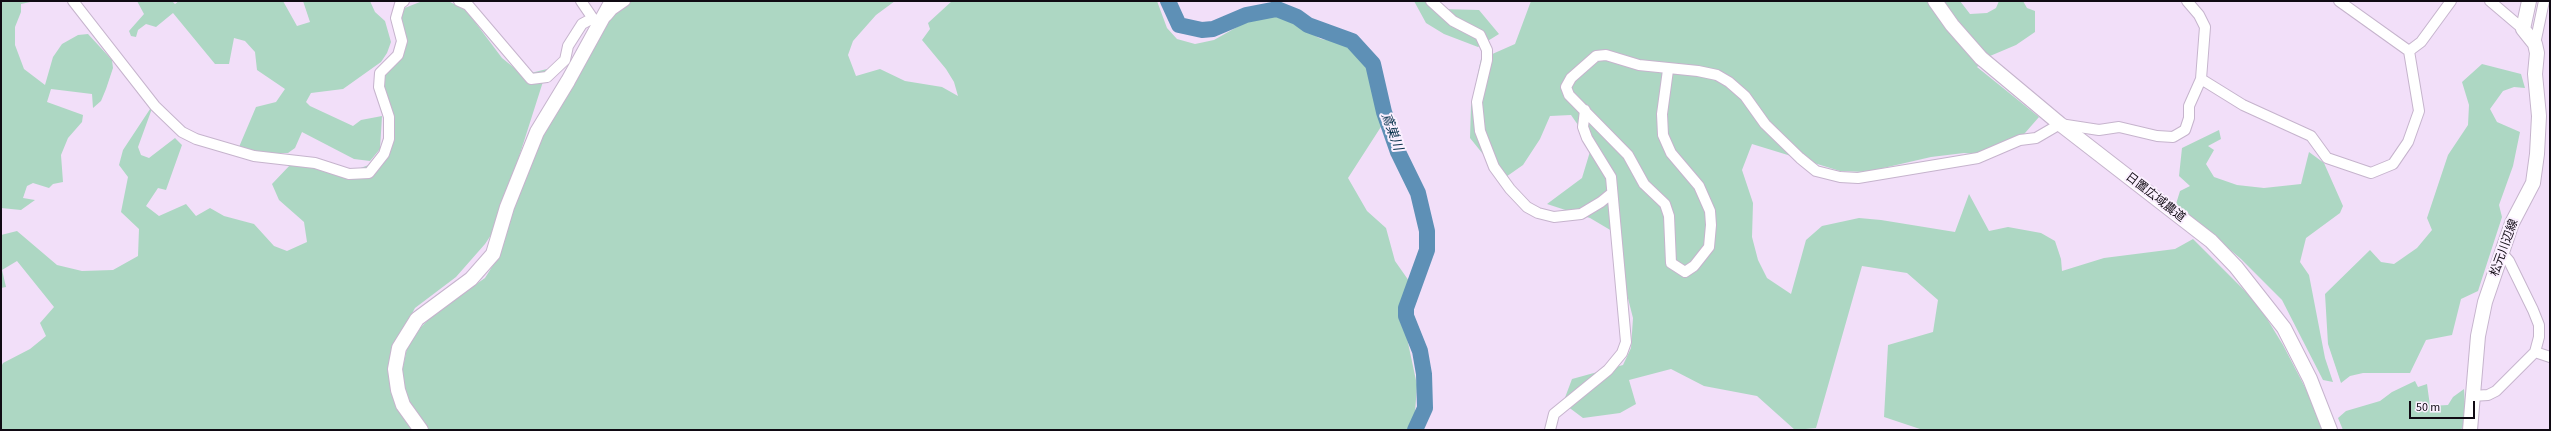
<!DOCTYPE html>
<meta charset="utf-8">
<style>
body{margin:0}
#map{position:relative;width:2551px;height:431px;overflow:hidden;background:#f2dff9;font-family:"Source Sans 3",sans-serif}
canvas{display:block}
.frame{position:absolute;inset:0;border:2px solid #100a13;pointer-events:none}
.scale{position:absolute;left:2409px;top:401px;width:66px;height:18px;box-sizing:border-box;border:2px solid #100a13;border-top:0;padding-left:5px;font-size:12px;line-height:14px;white-space:nowrap;color:#100a13;-webkit-text-stroke:3px #fbf0ff;paint-order:stroke}
</style>
<div id="map">
<canvas width="2551" height="431"></canvas>
<div class="frame"></div>
<div class="scale">50 m</div>
</div>
<script>
const ctx = document.querySelector('canvas').getContext('2d');
ctx.lineJoin = 'round';
function fillPath(path, color) {
  ctx.fillStyle = color;
  ctx.fill(path, 'evenodd');
}
function toPath(rows) {
  const path = new Path2D();
  for (const r of rows) {
    path.moveTo(r[0], r[1]);
    for (let i = 2; i < r.length; i += 2) path.lineTo(r[i], r[i + 1]);
  }
  return path;
}
function strokePath(path, color, width, dash) {
  ctx.strokeStyle = color;
  ctx.lineWidth = width;
  ctx.lineCap = dash ? 'butt' : 'round';
  ctx.setLineDash(dash || []);
  ctx.stroke(path);
}
function write(font, color, halo, rows, align = 'center') {
  ctx.font = font + ' "Source Sans 3","Noto Sans JP",sans-serif';
  ctx.lineWidth = 4;
  ctx.setLineDash([]);
  ctx.textBaseline = 'middle';
  ctx.strokeStyle = halo;
  ctx.fillStyle = color;
  for (const [text, x, y, turn = 0] of rows) {
    ctx.save();
    ctx.translate(x, y);
    ctx.rotate((+turn || 0) * Math.PI / 180);
    ctx.textAlign = isNaN(turn) ? turn : align;
    if (halo) ctx.strokeText(text, 0, 0);
    ctx.fillText(text, 0, 0);
    ctx.restore();
  }
}
fillPath(toPath([
 [1,1,35,1,21,4,21,12,15,27,15,45,24,69,45,85,53,57,62,44,78,35,88,34,112,60,113,68,106,89,101,101,93,108,92,94,51,89,47,102,83,115,82,122,68,138,61,155,63,182,53,184,49,188,33,183,27,186,23,198,35,200,21,210,1,208],
 [137,1,172,1,175,4,179,1,283,1,297,26,310,22,303,1,370,1,375,12,385,21,391,42,387,53,381,62,343,89,311,93,306,102,310,106,353,126,361,120,382,116,380,149,370,161,354,159,302,132,295,148,288,153,262,153,239,147,256,107,276,102,285,89,257,70,255,52,245,41,234,38,229,64,215,64,173,13,156,27,146,24,138,30,136,37,131,36,129,31,144,14],
 [617,1,895,1,876,15,853,41,848,55,856,76,880,69,905,81,942,87,958,96,954,82,946,69,922,40,930,29,928,23,952,1,1157,1,1167,28,1177,39,1195,44,1214,40,1253,18,1279,16,1321,39,1345,43,1366,64,1388,99,1386,119,1348,178,1367,211,1386,228,1395,261,1409,281,1399,319,1407,338,1417,385,1415,413,1407,430,426,430,407,403,401,376,407,348,421,327,436,312,485,278,500,254,514,188],
 [1414,1,1437,1,1441,9,1479,10,1499,34,1478,47,1444,34,1426,23],
 [1531,1,1960,1,1970,14,1987,13,1996,8,1999,1,2023,1,2027,8,2035,11,2035,32,2016,45,1990,56,1977,67,2039,117,2018,141,1995,156,1964,153,1931,157,1866,172,1840,171,1752,144,1742,170,1753,203,1752,237,1758,260,1767,278,1791,294,1806,240,1822,226,1859,218,1881,220,1955,232,1969,194,1989,231,2008,227,2041,233,2055,241,2061,259,2062,271,2104,258,2175,249,2193,239,2258,304,2283,345,2309,395,2323,430,1923,430,1884,417,1888,345,1933,332,1938,300,1907,273,1862,266,1816,428,1795,430,1757,396,1704,386,1671,369,1629,380,1636,404,1620,413,1583,418,1563,403,1572,379,1623,365,1631,348,1633,318,1623,279,1617,234,1590,218,1547,204,1582,178,1592,145,1571,115,1550,116,1540,139,1523,165,1503,179,1470,138,1471,106,1481,59,1515,44],
 [420,2,450,2,466,10,502,58,523,75,547,69,497,226,485,244,456,277,415,308,394,346,413,430,1,430,1,367,3,363,30,349,46,336,40,323,54,307,17,261,2,270,6,287,1,288,1,235,17,231,57,265,82,271,113,270,138,256,139,229,121,212,128,177,119,165,123,150,154,103,138,147,141,155,149,158,175,138,182,145,166,190,158,188,146,206,159,216,186,204,196,216,210,208,224,216,254,224,274,246,287,251,307,242,304,222,279,200,272,184,291,164,355,170,385,159,382,71,398,44,402,9],
 [2482,64,2521,74,2525,88,2514,87,2503,91,2490,109,2497,122,2520,132,2513,166,2499,205,2502,217,2478,291,2461,299,2452,335,2426,340,2410,373,2363,373,2350,376,2341,383,2328,344,2325,294,2370,250,2381,262,2394,264,2417,248,2432,230,2427,218,2448,155,2468,125,2469,105,2462,82],
 [2219,130,2221,139,2208,146,2214,150,2206,164,2214,177,2237,185,2264,188,2301,184,2309,152,2324,163,2343,206,2340,213,2306,238,2300,262,2309,275,2325,358,2333,382,2323,380,2282,300,2241,259,2176,204,2180,191,2190,186,2179,176,2182,148],
 [2415,381,2418,387,2427,384,2430,406,2448,405,2453,397,2464,389,2466,420,2461,430,2343,430,2338,418,2346,411,2380,401,2392,392]
]), '#add7c3');
strokePath(toPath([
 [1168,1,1179,25,1202,30,1213,29,1246,15,1277,9,1297,17,1308,25,1352,41,1373,64,1384,112,1398,152,1418,193,1427,231,1427,250,1406,308,1406,316,1420,351,1424,374,1425,408,1415,430]
]), '#5e90b6', 16);
const street = toPath([
 [73,1,155,106,182,132,196,139,254,156,315,163,349,174,369,173,384,154,389,139,389,117,379,87,380,73,398,55,402,41,396,18,400,4,404,1],
 [459,1,468,5,531,79,547,77,565,60,568,46,582,24,593,18],
 [581,1,596,23],
 [1431,1,1453,21,1480,35,1487,50,1487,60,1477,102,1480,131,1494,167,1510,189,1527,207,1538,213,1554,217,1581,214,1601,202,1612,193],
 [2490,1,2523,29],
 [607,16,612,10,625,1],
 [2535,44,2544,1],
 [2409,51,2421,42,2451,1],
 [1668,70,1662,114,1663,135,1671,153,1699,186,1710,211,1711,225,1709,247,1694,266,1685,272,1671,263,1669,216,1665,204,1644,184,1628,155,1569,95,1566,87,1571,78,1596,56,1606,55,1639,65,1698,71,1717,75,1729,82,1745,96,1765,124,1800,158,1816,171,1840,177,1858,178,1978,158,2020,140,2036,138,2060,124,2099,130,2119,127,2157,136,2173,137,2185,130,2189,118,2189,106,2201,79,2205,27,2199,15,2187,1],
 [2201,79,2243,105,2311,136,2327,158,2371,173,2393,164,2408,142,2419,111,2409,51,2339,1],
 [2535,352,2550,357],
 [2472,396,2488,395,2496,391,2535,352,2539,337,2539,325,2533,310,2509,261,2503,254],
 [1550,430,1554,414,1608,370,1622,353,1626,342,1611,177,1587,138,1583,127,1585,110]
]);
const secondary = toPath([
 [1935,1,1952,25,1981,58,2060,124,2211,241,2236,267,2284,328,2310,379,2330,430],
 [421,430,403,405,398,390,395,369,399,348,417,319,471,279,493,254,507,207,537,132,568,81,612,1],
 [2470,430,2478,336,2485,302,2512,223,2533,183,2537,154,2539,116,2535,74,2537,53,2535,44,2523,29,2529,1]
]);
strokePath(street, '#c6b4cd', 12);
strokePath(secondary, '#c6b4cd', 16);
strokePath(street, '#fff', 10);
strokePath(secondary, '#fff', 14);
write('12px', '#100a13', '#fbf0ff', [
 ["日置広域農道",2155,198,38],
 ["松元川辺線",2505,248,-70]
]);
write('italic 13px', '#0a344e', '#fbf0ff', [
 ["鳶巣川",1391,132,70]
]);
</script>
